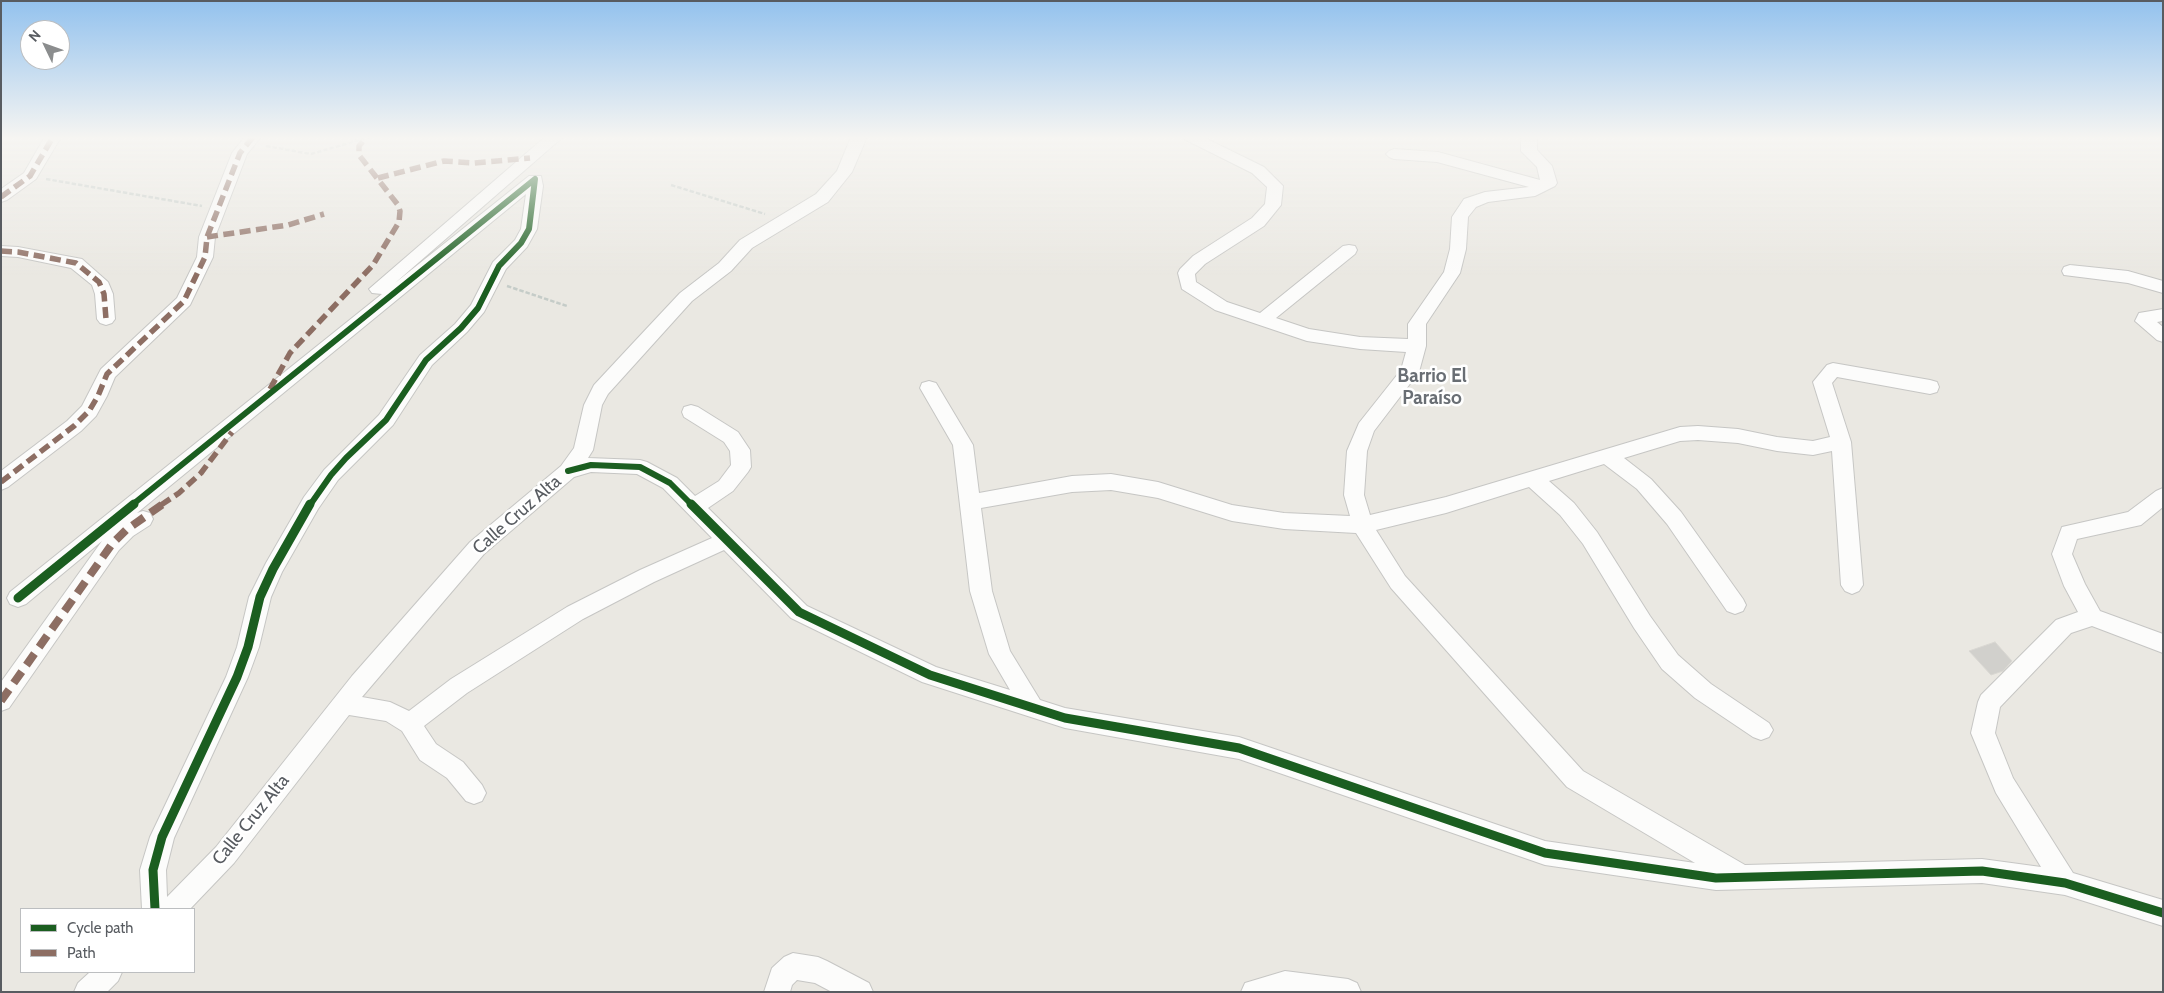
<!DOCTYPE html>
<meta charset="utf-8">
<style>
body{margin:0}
#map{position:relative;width:2164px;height:993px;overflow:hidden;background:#eae8e2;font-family:Cabin,sans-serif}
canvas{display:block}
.frame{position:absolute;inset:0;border:2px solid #585c61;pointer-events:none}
.legend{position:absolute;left:20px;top:908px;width:175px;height:65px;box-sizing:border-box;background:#fff;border:1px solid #bcbec0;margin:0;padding:6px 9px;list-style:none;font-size:15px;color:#585c61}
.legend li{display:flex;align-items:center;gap:10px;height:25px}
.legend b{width:25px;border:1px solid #bcbec0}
.north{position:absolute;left:20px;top:20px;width:50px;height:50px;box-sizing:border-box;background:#fff;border:1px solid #bcbec0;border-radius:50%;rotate:312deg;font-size:14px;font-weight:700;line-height:20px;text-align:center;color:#585c61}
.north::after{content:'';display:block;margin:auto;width:18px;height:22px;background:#8b8d8e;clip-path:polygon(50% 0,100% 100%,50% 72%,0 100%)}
</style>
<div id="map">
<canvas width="2164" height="993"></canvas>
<div class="frame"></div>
<ul class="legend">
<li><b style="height:6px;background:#1b5e20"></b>Cycle path</li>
<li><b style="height:6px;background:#8d6e63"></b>Path</li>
</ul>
<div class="north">N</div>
</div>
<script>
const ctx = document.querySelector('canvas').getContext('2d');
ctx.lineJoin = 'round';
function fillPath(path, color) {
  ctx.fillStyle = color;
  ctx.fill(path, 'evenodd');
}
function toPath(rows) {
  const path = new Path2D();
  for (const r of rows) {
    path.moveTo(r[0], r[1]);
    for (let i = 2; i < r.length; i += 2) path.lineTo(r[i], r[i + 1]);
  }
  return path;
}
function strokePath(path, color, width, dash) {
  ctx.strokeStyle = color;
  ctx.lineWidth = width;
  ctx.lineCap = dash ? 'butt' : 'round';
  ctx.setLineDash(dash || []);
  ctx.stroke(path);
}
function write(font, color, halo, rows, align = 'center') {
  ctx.font = font + ' Cabin,sans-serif';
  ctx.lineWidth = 5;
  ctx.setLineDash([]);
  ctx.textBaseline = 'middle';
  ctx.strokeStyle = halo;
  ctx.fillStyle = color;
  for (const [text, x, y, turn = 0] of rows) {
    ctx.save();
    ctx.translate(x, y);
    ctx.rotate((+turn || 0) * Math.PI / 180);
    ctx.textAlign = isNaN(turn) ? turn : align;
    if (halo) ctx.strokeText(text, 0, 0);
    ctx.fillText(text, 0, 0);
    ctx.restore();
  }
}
const building = toPath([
 [1995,642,2012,661,2003,671,1991,675,1969,651,1995,642]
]);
fillPath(building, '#d1d0cc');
strokePath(building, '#d9d7d2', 1);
const minor = toPath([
 [61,137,36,179,7,200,1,202,1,189,24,173,44,138,61,137],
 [245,137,261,137,247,154,215,237,213,257,190,305,115,377,107,396,96,416,81,431,8,487,1,490,1,471,67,421,82,406,101,369,177,298,197,257,199,237,232,153,245,137],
 [545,137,563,137,395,283,529,176,541,176,543,186,537,229,527,247,506,269,484,312,467,332,432,365,393,425,338,480,318,509,282,572,271,597,259,647,248,677,174,838,166,870,167,897,216,847,352,676,470,542,561,466,574,448,584,405,594,385,635,341,680,293,719,263,740,240,816,194,837,171,851,137,867,137,852,172,828,202,752,248,731,271,692,301,608,394,602,405,593,450,588,458,640,460,647,462,677,478,695,496,719,481,731,465,730,451,724,442,684,417,682,412,684,407,691,405,698,407,738,432,750,450,751,467,748,472,733,491,708,508,807,606,936,667,1010,690,989,654,970,591,953,445,920,388,922,383,929,381,936,383,973,445,979,493,1072,476,1111,474,1158,482,1232,505,1284,513,1350,516,1344,495,1347,451,1359,423,1401,370,1406,352,1360,349,1307,341,1215,310,1182,289,1178,273,1180,269,1193,256,1252,218,1265,204,1267,187,1252,173,1186,140,1183,137,1203,137,1264,167,1283,186,1281,205,1264,226,1205,264,1195,274,1196,282,1227,302,1260,313,1343,246,1349,245,1355,246,1357,250,1355,254,1276,318,1309,329,1360,337,1408,339,1408,324,1444,272,1450,249,1452,217,1464,199,1485,192,1529,187,1437,162,1394,159,1389,157,1386,154,1389,151,1394,149,1438,152,1540,180,1537,167,1521,151,1521,137,1537,137,1537,150,1552,166,1557,183,1555,186,1535,196,1488,202,1476,207,1468,217,1466,249,1460,273,1426,324,1426,346,1419,372,1374,431,1367,451,1364,495,1370,515,1446,497,1680,427,1698,426,1738,429,1777,437,1813,441,1830,437,1813,382,1827,365,1833,363,1930,380,1937,382,1939,387,1937,392,1930,394,1837,377,1832,383,1851,442,1863,585,1859,591,1852,594,1845,591,1841,585,1832,451,1813,455,1777,451,1738,443,1698,440,1680,441,1624,458,1651,479,1681,512,1743,599,1746,605,1743,611,1735,614,1727,611,1667,524,1637,489,1604,464,1549,481,1574,503,1597,532,1650,616,1678,655,1711,684,1769,723,1773,730,1769,737,1761,740,1753,737,1695,698,1662,669,1634,628,1583,544,1560,515,1529,487,1446,513,1376,530,1405,576,1583,771,1745,865,1982,859,2041,867,1996,793,1971,733,1978,702,1981,695,2056,620,2078,612,2064,586,2052,554,2062,527,2128,512,2156,491,2163,488,2163,507,2141,525,2077,539,2072,554,2085,584,2100,611,2163,634,2163,653,2092,626,2071,633,2000,707,1995,733,2013,778,2073,873,2163,900,2163,926,2065,895,1982,883,1716,890,1545,865,1239,759,1065,728,922,682,791,618,724,550,654,582,583,619,467,693,424,726,436,744,463,762,482,785,486,793,482,801,474,804,466,801,447,778,420,760,402,731,386,721,349,715,234,863,190,909,142,909,140,870,150,837,226,677,237,647,249,597,266,563,304,497,324,470,379,415,420,355,455,324,471,305,493,262,515,240,521,229,526,194,137,513,143,511,150,513,153,519,150,525,133,536,119,550,9,708,1,711,1,682,102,541,26,604,18,607,10,604,7,598,10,592,382,294,372,293,369,289,545,137],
 [591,472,637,474,663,488,712,538,640,570,567,607,451,679,409,711,390,702,362,697,484,554,574,477,591,472],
 [1111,490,1158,498,1232,521,1284,529,1356,533,1391,588,1567,787,1695,863,1545,841,1239,737,1065,708,1040,700,1010,651,992,591,981,508,1072,492,1111,490],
 [1,246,18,247,82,259,108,282,113,294,115,319,112,323,106,325,100,323,97,319,95,294,92,285,71,268,18,257,1,256,1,246],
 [2070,265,2128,271,2163,281,2163,293,2128,283,2064,275,2062,271,2064,267,2070,265],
 [2163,309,2163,321,2157,322,2163,327,2163,342,2157,340,2135,321,2139,313,2163,309],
 [793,953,818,957,827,961,869,983,873,992,832,992,815,983,797,980,792,985,790,992,764,992,772,968,784,957,793,953],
 [1285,971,1348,979,1357,983,1361,992,1241,992,1245,983,1285,971],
 [90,972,122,972,118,981,107,992,74,992,78,983,90,972]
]);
strokePath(minor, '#c6c6c4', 2);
strokePath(toPath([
 [266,146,311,154,370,137],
 [46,179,202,206],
 [671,185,765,214],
 [507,286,567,306]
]), '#c5ccc8', 2.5, [4.5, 2]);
fillPath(minor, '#fcfcfb');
strokePath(toPath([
 [378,178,444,161,474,163,530,158],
 [1,197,30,176,53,137],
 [207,237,288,225,324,214],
 [1,251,18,252,76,263,99,282,104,294,106,319],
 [270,389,290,353,373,265,399,222,400,211,398,205,359,155,359,146,365,139],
 [1,482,74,426,89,411,98,396,107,374,184,301,205,257,207,237,240,153,253,137],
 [161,505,179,493,201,473,232,432]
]), '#8d6e63', 5.5, [11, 5.5]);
strokePath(toPath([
 [1,701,112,544,126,530,163,504]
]), '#8d6e63', 8, [14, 8]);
strokePath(toPath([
 [568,471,591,465,640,467,670,483,692,505],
 [132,505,535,179,529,229,521,243,499,266,478,308,461,328,426,360,386,420,346,458,331,475,310,505]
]), '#1b5e20', 6);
strokePath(toPath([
 [691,504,799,612,930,675,1065,718,1239,748,1545,853,1716,878,1982,871,2065,883,2163,913],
 [18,598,134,504],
 [155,909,153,870,162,837,237,677,248,647,260,597,273,569,310,504]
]), '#1b5e20', 9);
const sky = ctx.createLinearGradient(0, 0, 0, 276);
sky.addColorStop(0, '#93c2ee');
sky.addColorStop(0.5, '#f6f5f2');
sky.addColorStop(1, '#f6f5f200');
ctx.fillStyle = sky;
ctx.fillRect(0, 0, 2164, 276);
write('18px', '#585c61', '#fff', [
 ["Calle Cruz Alta",517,515,-41],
 ["Calle Cruz Alta",251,820,-51]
]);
write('bold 19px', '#696e74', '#fff', [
 ["Barrio El",1432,376],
 ["Paraíso",1432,398]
]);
</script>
